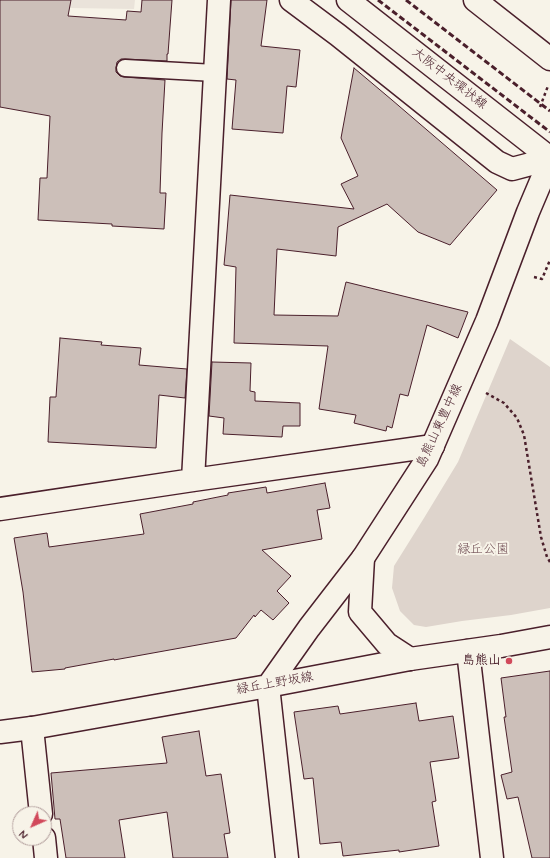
<!DOCTYPE html>
<meta charset="utf-8">
<style>
body{margin:0}
#map{position:relative;width:550px;height:858px;overflow:hidden;background:#f7f3e8;font-family:Mynerve,sans-serif}
canvas{display:block}
.north{position:absolute;left:12px;top:806px;width:40px;height:40px;box-sizing:border-box;background:#f7f3e8;border:1px solid #b29e9c;border-radius:50%;rotate:225deg;font-size:11px;font-weight:700;line-height:16px;text-align:center;color:#4a1f2b}
.north::after{content:'';display:block;margin:auto;width:14px;height:18px;background:#d1495b;clip-path:polygon(50% 0,100% 100%,50% 72%,0 100%)}
</style>
<div id="map">
<canvas width="550" height="858"></canvas>
<div class="north">N</div>
</div>
<script>
const ctx = document.querySelector('canvas').getContext('2d');
ctx.lineJoin = 'round';
function fillPath(path, color) {
  ctx.fillStyle = color;
  ctx.fill(path, 'evenodd');
}
function toPath(rows) {
  const path = new Path2D();
  for (const r of rows) {
    path.moveTo(r[0], r[1]);
    for (let i = 2; i < r.length; i += 2) path.lineTo(r[i], r[i + 1]);
  }
  return path;
}
function strokePath(path, color, width, dash) {
  ctx.strokeStyle = color;
  ctx.lineWidth = width;
  ctx.lineCap = dash ? 'butt' : 'round';
  ctx.setLineDash(dash || []);
  ctx.stroke(path);
}
function write(font, color, halo, rows, align = 'center') {
  ctx.font = font + ' Mynerve,"Klee One",sans-serif';
  ctx.lineWidth = 4;
  ctx.setLineDash([]);
  ctx.textBaseline = 'middle';
  ctx.strokeStyle = halo;
  ctx.fillStyle = color;
  for (const [text, x, y, turn = 0] of rows) {
    ctx.save();
    ctx.translate(x, y);
    ctx.rotate((+turn || 0) * Math.PI / 180);
    ctx.textAlign = isNaN(turn) ? turn : align;
    if (halo) ctx.strokeText(text, 0, 0);
    ctx.fillText(text, 0, 0);
    ctx.restore();
  }
}
fillPath(toPath([
 [38,0,135,0,134,9,71,8]
]), '#eae3da');
fillPath(toPath([
 [510,339,550,367,550,608,511,615,462,621,426,627,414,625,400,611,392,588,394,566,424,518,458,462]
]), '#ded4cc');
const building = toPath([
 [0,0,71,0,68,16,126,20,127,11,141,12,142,0,172,0,168,54,167,54,167,61,125,59,121,59,117,62,116,68,116,72,120,76,124,77,165,80,162,133,160,193,166,193,164,229,112,226,112,224,38,220,40,178,47,178,50,116,0,107,0,0],
 [231,0,267,0,261,46,300,50,296,87,287,86,283,133,232,129,236,80,227,79,231,0],
 [354,68,392,100,497,190,450,245,418,232,387,204,338,227,336,256,277,249,274,315,338,316,346,282,468,312,458,338,427,325,408,396,400,394,392,428,387,426,386,431,354,423,356,415,319,409,328,346,234,343,236,267,224,265,226,244,230,195,354,209,341,184,358,176,341,138,354,68],
 [60,338,102,342,101,345,141,348,139,365,187,369,185,398,159,395,156,448,48,442,50,397,56,397,60,338],
 [212,362,251,363,250,391,255,392,255,401,300,403,300,426,283,426,282,437,223,434,224,418,209,416,212,362],
 [325,483,330,508,317,510,322,539,262,550,291,576,277,591,289,603,273,620,261,610,255,617,254,615,236,638,114,660,114,659,65,668,65,669,32,672,23,592,14,538,47,533,49,547,144,534,140,514,193,504,193,502,228,495,228,493,266,487,267,493,325,483],
 [550,671,550,858,532,858,518,797,507,799,501,775,512,772,504,717,506,717,501,678,550,671],
 [416,703,419,721,453,716,459,758,430,762,436,801,432,802,439,846,399,852,399,850,343,856,341,842,320,844,313,778,304,779,294,712,338,706,340,714,416,703],
 [199,731,206,776,221,774,230,833,224,834,228,858,173,858,167,812,119,820,125,858,66,858,60,819,55,819,51,773,167,763,162,737,199,731]
]);
fillPath(building, '#ccbfb9');
strokePath(building, '#4a1f2b', 1);
const lane = toPath([
 [125,68,215,73]
]);
const street = toPath([
 [291,0,338,35,497,162,512,169,550,159],
 [193,480,219,0],
 [0,509,193,480,433,446],
 [363,558,360,612,387,644,410,659],
 [468,651,492,858],
 [268,686,287,858],
 [32,728,41,814],
 [44,838,46,858]
]);
const secondary = toPath([
 [268,686,309,628,363,558,427,459,487,321,528,212,550,160],
 [0,732,32,728,268,686,410,659,501,646,550,637]
]);
const primary = toPath([
 [348,0,550,158]
]);
const highway = toPath([
 [475,0,550,59]
]);
strokePath(lane, '#4a1f2b', 19);
strokePath(street, '#4a1f2b', 25);
strokePath(secondary, '#4a1f2b', 25);
strokePath(primary, '#4a1f2b', 25);
strokePath(highway, '#4a1f2b', 25);
strokePath(toPath([
 [540,107,548,86],
 [534,277,542,279,550,260],
 [486,393,504,403,517,418,524,435,541,537,547,557,550,562]
]), '#4a1f2b', 2.5, [3, 3]);
strokePath(lane, '#f7f3e8', 16);
strokePath(street, '#f7f3e8', 22);
strokePath(secondary, '#f7f3e8', 22);
strokePath(primary, '#f7f3e8', 22);
strokePath(highway, '#f7f3e8', 22);
strokePath(toPath([
 [378,0,550,132],
 [406,0,550,111]
]), '#4a1f2b', 3, [6, 3]);
for (const [x, y, r, color] of [
 [509,661,4,"#d1495b"]
]) {
  const dot = new Path2D();
  dot.arc(x, y, r, 0, 2 * Math.PI);
  ctx.fillStyle = color;
  ctx.fill(dot);
  strokePath(dot, '#f7f3e8', 1.5);
}
write('13px', '#4a1f2b', '#f7f3e8', [
 ["大阪中央環状線",449,79,38],
 ["島熊山東豊中線",440,426,-65],
 ["緑丘上野坂線",275,684,-10]
]);
write('13px', '#6f4c53', '#f7f3e8', [
 ["緑丘公園",483,550]
]);
write('bold 13px', '#4a1f2b', '#f7f3e8', [
 ["島熊山",501,661]
], 'right');
</script>
